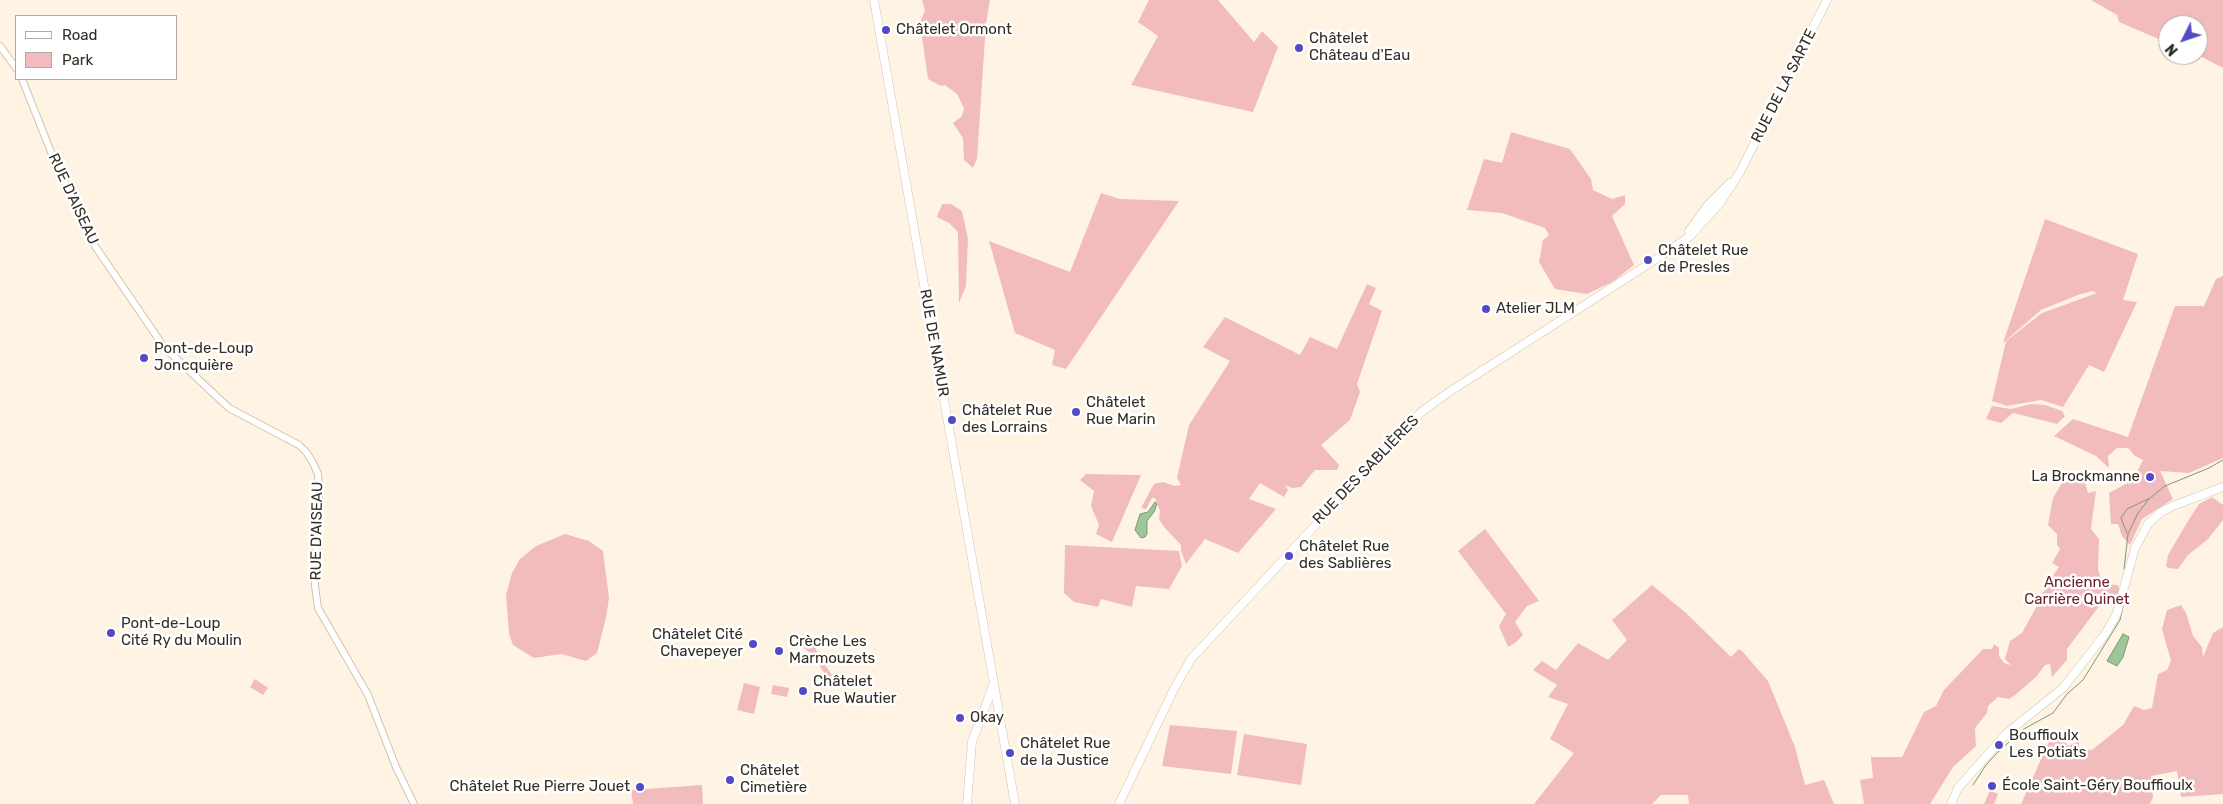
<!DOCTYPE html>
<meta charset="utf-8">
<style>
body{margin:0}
#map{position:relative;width:2223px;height:804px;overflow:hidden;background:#fff4e3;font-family:Rubik,sans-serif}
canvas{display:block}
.legend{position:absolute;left:15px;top:15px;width:162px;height:65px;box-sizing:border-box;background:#fff;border:1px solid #adaba8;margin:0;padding:6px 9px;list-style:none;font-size:15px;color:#322d25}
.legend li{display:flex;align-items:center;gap:10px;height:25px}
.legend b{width:25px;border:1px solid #adaba8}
.north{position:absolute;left:2158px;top:15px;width:50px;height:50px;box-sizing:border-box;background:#fff;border:1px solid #adaba8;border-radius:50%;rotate:229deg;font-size:14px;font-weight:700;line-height:20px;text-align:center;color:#322d25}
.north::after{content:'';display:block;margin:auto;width:18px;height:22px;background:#524ac2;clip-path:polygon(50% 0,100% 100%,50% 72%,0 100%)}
</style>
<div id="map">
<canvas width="2223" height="804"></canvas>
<ul class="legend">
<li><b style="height:6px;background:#fff"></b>Road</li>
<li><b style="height:14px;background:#f2bbbd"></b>Park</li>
</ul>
<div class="north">N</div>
</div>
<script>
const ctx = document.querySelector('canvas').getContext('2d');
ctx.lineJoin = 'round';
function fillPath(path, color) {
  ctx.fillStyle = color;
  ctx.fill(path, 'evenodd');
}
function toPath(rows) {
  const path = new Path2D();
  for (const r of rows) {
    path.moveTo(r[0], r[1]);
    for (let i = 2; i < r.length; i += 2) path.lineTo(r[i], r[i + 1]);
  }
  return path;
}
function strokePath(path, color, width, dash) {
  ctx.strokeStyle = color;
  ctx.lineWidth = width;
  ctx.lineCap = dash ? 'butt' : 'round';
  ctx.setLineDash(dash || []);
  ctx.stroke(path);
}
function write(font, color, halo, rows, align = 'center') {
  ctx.font = font + ' Rubik,sans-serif';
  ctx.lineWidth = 5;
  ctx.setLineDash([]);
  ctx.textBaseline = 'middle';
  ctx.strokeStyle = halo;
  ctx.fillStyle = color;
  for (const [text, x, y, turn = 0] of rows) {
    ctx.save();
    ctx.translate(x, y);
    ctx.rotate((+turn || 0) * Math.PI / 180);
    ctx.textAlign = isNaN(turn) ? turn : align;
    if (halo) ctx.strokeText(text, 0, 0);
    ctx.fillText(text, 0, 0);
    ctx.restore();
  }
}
fillPath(toPath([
 [922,0,990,0,986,23,977,159,973,168,964,160,963,138,953,123,962,116,964,108,957,94,945,85,941,86,928,79,920,23,925,10],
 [1149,0,1218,0,1254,42,1262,31,1278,47,1253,112,1131,85,1158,36,1138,22],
 [2091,0,2223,0,2223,68,2198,55,2198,25,2168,25,2168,43,2119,22,2117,15],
 [1511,132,1570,149,1591,179,1593,190,1612,199,1625,195,1625,204,1612,216,1634,265,1612,282,1587,294,1555,289,1539,262,1543,240,1549,235,1545,228,1502,213,1467,210,1484,159,1502,163],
 [1101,193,1120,199,1179,201,1066,369,1052,365,1055,350,1015,333,989,241,1070,272],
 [942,204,951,204,962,211,968,239,966,286,959,303,958,232,949,223,937,217],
 [2045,219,2138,254,2123,300,2137,302,2104,372,2089,365,2063,407,2041,400,2007,406,1992,401,2006,341,2042,313,2097,293,2092,291,2078,295,2041,310,2003,343],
 [2223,276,2223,458,2189,473,2160,471,2173,499,2142,519,2130,545,2122,536,2118,524,2111,524,2109,493,2133,480,2143,460,2135,456,2128,448,2117,448,2108,456,2109,468,2096,456,2054,436,2073,419,2128,437,2175,306,2204,306,2216,279],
 [1367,284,1376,288,1369,304,1382,311,1357,384,1360,392,1350,420,1321,445,1339,465,1337,470,1315,470,1301,487,1292,488,1285,485,1288,490,1284,497,1260,483,1249,499,1276,509,1238,553,1205,539,1186,564,1181,551,1181,545,1164,527,1159,519,1160,511,1155,498,1152,498,1146,509,1141,508,1154,484,1163,482,1175,486,1181,485,1177,478,1189,425,1230,361,1203,347,1225,317,1300,355,1310,337,1337,349],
 [2031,404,2045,405,2062,411,2065,416,2057,424,2013,413,2001,423,1986,419,1992,406,2011,409],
 [2082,472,2088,493,2096,491,2091,529,2099,539,2098,570,2103,584,2118,585,2120,594,2115,607,2103,601,2067,649,2067,660,2052,677,2050,664,2045,665,2036,677,2015,695,2009,699,1998,697,1988,706,1987,713,1975,728,1976,746,1953,767,1930,804,1864,804,1860,780,1873,778,1871,757,1902,757,1924,712,1936,706,1944,690,1983,649,1992,649,1994,644,1999,648,1999,656,2004,663,2011,665,2005,659,2010,641,2022,633,2039,602,2039,596,2052,584,2054,574,2059,567,2052,563,2060,549,2057,545,2057,534,2048,525,2053,498,2068,473,2073,475],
 [1086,474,1141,475,1112,542,1096,534,1099,525,1091,506,1094,491,1080,480],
 [2212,497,2223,505,2223,520,2208,539,2188,555,2178,569,2168,568,2166,566,2168,555,2188,521,2199,504],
 [1485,529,1539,601,1527,606,1515,622,1523,635,1515,643,1508,647,1499,626,1506,614,1458,551],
 [565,534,589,541,603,551,609,598,606,618,597,653,586,661,561,654,534,658,513,645,509,634,506,595,512,573,520,559,536,546],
 [1065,545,1179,551,1182,566,1169,589,1136,586,1132,607,1101,599,1098,607,1074,602,1064,593],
 [1652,585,1686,613,1731,657,1739,649,1742,651,1768,681,1795,747,1805,785,1824,780,1834,804,1689,804,1688,795,1661,795,1652,804,1534,804,1574,753,1550,739,1568,704,1548,697,1557,685,1533,670,1542,661,1556,670,1578,643,1608,660,1627,640,1612,620],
 [2181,605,2186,613,2193,636,2202,647,2203,657,2213,633,2223,627,2223,794,2181,797,2177,771,2151,776,2153,797,2150,804,2021,804,2050,739,2061,735,2068,746,2079,741,2079,749,2092,750,2123,725,2134,706,2144,710,2152,708,2158,674,2167,670,2171,661,2162,629,2167,610],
 [812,639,817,652,833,677,828,679,814,657,802,646],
 [255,679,268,688,263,695,250,687],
 [744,683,760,687,754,714,737,710],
 [773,685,789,688,787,697,771,694],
 [1170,725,1237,731,1231,774,1162,766],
 [1244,734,1307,744,1301,785,1237,775],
 [702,785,703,804,633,804,631,790],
 [1990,790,1998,794,1994,804,1984,804]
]), '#f2bbbd');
const water = toPath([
 [1155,502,1157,504,1154,512,1147,521,1147,534,1145,537,1141,538,1135,530,1140,514,1148,512,1155,502],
 [2123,634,2129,637,2123,657,2117,666,2107,661,2123,634]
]);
fillPath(water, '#9dc699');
strokePath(water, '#7d9876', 1);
strokePath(toPath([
 [2127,533,2121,518,2127,509,2148,499],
 [2124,569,2128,534,2138,513,2149,499,2165,486,2209,468,2223,460],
 [1973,785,1986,765,1998,752,2022,730,2053,713,2067,694,2083,680,2120,620,2126,594]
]), '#7d9876', 1);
const minor = toPath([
 [0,46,16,68],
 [22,79,53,157,95,246,164,347,229,408,299,445,307,453,313,463,318,474,319,494,315,586,318,608,368,695,396,767,414,804]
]);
const major = toPath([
 [874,0,1015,804],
 [1689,231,1708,205,1730,183],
 [967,804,972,742,993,686],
 [1119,804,1174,689,1191,659,1420,413,1449,392,1661,256,1690,236,1720,203,1740,172,1827,0],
 [1951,804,1958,788,2007,733,2063,688,2106,633,2117,613,2135,548,2148,524,2161,512,2173,506,2223,487]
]);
strokePath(minor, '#d1c4b0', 8);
strokePath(major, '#d1c4b0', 9);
strokePath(minor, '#fff', 6);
strokePath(major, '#fff', 8);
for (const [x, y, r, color] of [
 [886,30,5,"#524ac2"],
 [1299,48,5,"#524ac2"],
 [1648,260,5,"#524ac2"],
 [1486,309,5,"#524ac2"],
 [144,358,5,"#524ac2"],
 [1076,412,5,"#524ac2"],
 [952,420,5,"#524ac2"],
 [2150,477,5,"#524ac2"],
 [1289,556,5,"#524ac2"],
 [111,633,5,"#524ac2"],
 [753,644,5,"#524ac2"],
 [779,651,5,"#524ac2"],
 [803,691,5,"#524ac2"],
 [960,718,5,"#524ac2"],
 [1999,745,5,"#524ac2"],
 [1010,753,5,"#524ac2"],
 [730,780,5,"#524ac2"],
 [1992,786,5,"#524ac2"],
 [640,787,5,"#524ac2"]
]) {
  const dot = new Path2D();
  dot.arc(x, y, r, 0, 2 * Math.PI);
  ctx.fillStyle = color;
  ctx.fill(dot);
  strokePath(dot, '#fff', 2);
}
write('15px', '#322d25', '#fff', [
 ["Châtelet Ormont",896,30],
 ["Châtelet",1309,39],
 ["Château d'Eau",1309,56],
 ["Châtelet Rue",1658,251],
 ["de Presles",1658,268],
 ["Atelier JLM",1496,309],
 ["Pont-de-Loup",154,349],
 ["Joncquière",154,366],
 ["Châtelet",1086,403],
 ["Rue Marin",1086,420],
 ["Châtelet Rue",962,411],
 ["des Lorrains",962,428],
 ["La Brockmanne",2140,477,"right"],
 ["Châtelet Rue",1299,547],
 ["des Sablières",1299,564],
 ["Pont-de-Loup",121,624],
 ["Cité Ry du Moulin",121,641],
 ["Châtelet Cité",743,635,"right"],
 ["Chavepeyer",743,652,"right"],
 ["Crèche Les",789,642],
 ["Marmouzets",789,659],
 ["Châtelet",813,682],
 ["Rue Wautier",813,699],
 ["Okay",970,718],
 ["Bouffioulx",2009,736],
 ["Les Potiats",2009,753],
 ["Châtelet Rue",1020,744],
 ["de la Justice",1020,761],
 ["Châtelet",740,771],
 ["Cimetière",740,788],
 ["École Saint-Géry Bouffioulx",2002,786],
 ["Châtelet Rue Pierre Jouet",630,787,"right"]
], 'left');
write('15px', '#322d25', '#fff', [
 ["RUE DE LA SARTE",1784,86,-63],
 ["RUE D'AISEAU",73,199,65],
 ["RUE DE NAMUR",934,343,80],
 ["RUE DES SABLIÈRES",1366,470,-46],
 ["RUE D'AISEAU",317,531,-89]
]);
write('15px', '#6c212c', '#fff', [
 ["Ancienne",2077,583],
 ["Carrière Quinet",2077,600]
]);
</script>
